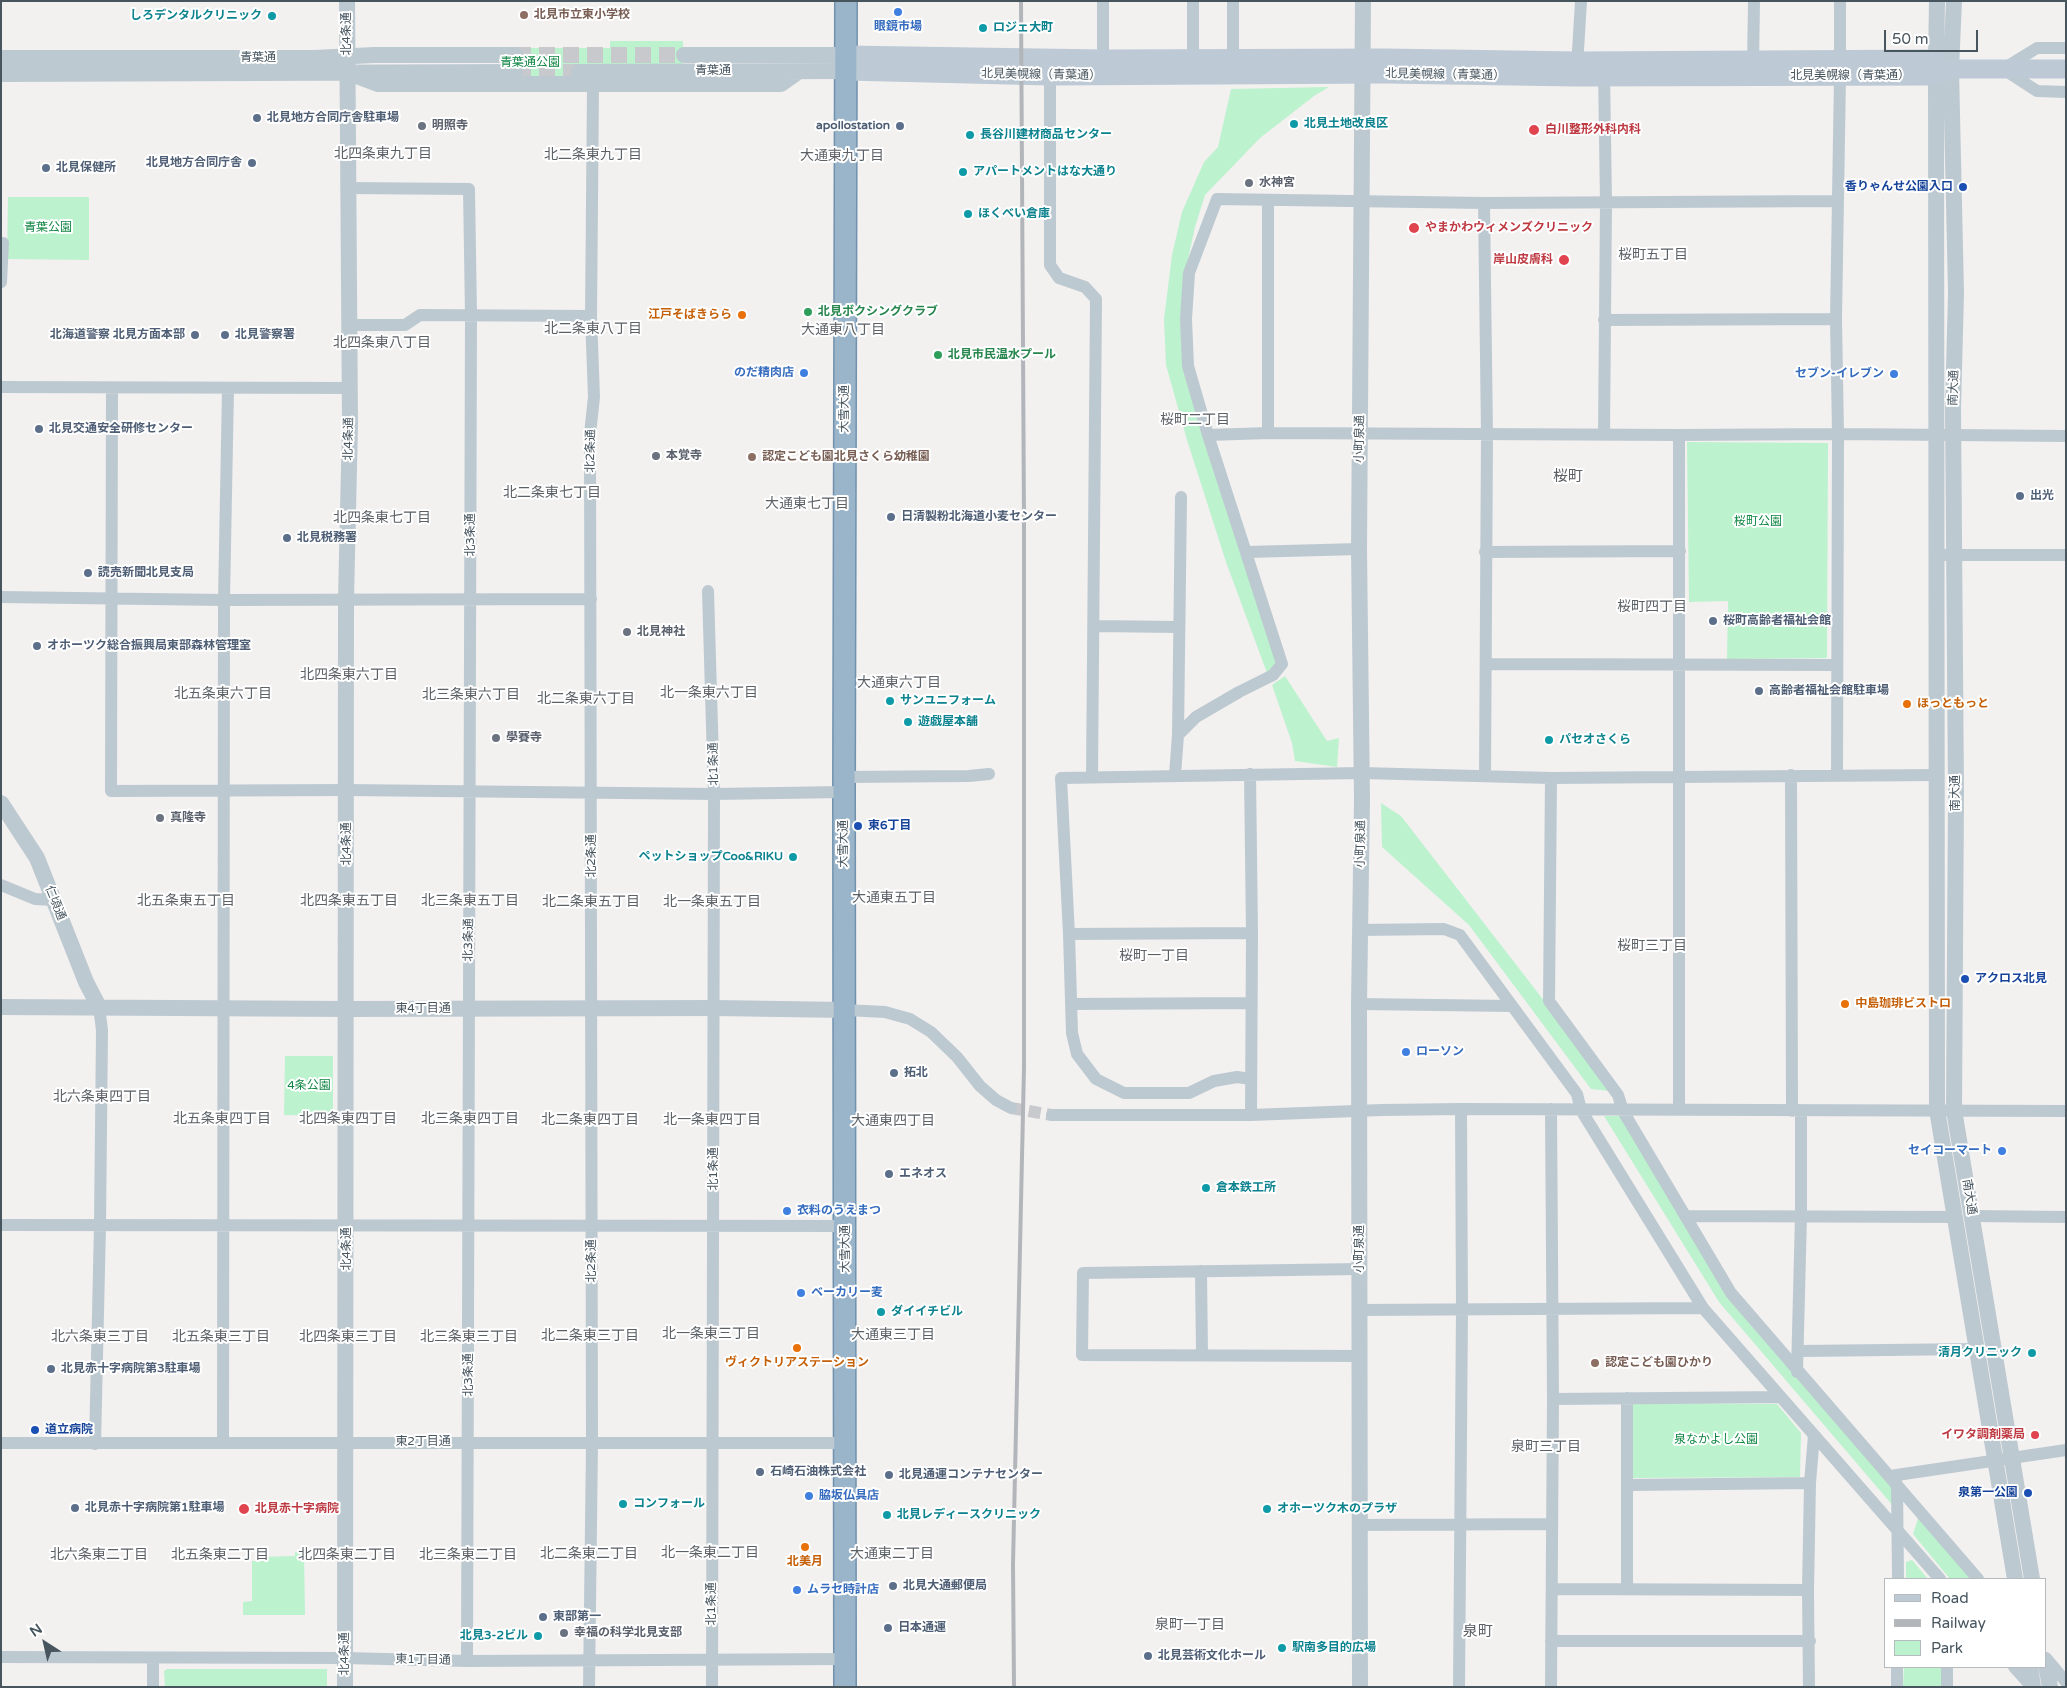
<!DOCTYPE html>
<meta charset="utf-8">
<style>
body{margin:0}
#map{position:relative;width:2067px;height:1688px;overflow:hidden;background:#f3f0f0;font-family:"Varela Round",sans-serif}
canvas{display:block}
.frame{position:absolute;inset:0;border:2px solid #47555f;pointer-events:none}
.legend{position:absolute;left:1884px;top:1578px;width:162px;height:90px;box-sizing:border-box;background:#fff;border:1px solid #b5bbbf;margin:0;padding:6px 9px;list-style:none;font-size:15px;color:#47555f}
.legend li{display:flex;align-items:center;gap:10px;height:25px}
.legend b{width:25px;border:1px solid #b5bbbf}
.north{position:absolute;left:20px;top:1618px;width:50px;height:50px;-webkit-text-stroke:4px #fff;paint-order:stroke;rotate:325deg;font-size:14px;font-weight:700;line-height:20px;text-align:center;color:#47555f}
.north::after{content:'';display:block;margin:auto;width:18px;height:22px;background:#47555f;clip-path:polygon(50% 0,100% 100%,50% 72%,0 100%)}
.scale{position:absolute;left:1884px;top:30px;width:94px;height:22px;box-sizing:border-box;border:2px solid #47555f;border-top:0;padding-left:6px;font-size:15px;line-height:18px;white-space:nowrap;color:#47555f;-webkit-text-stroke:4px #fff;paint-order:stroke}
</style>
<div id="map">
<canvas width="2067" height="1688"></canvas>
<div class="frame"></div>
<ul class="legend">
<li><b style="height:6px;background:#bdcad5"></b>Road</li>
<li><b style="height:6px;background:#b2b6bb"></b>Railway</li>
<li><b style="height:14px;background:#bcf2ce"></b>Park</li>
</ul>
<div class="north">N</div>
<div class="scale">50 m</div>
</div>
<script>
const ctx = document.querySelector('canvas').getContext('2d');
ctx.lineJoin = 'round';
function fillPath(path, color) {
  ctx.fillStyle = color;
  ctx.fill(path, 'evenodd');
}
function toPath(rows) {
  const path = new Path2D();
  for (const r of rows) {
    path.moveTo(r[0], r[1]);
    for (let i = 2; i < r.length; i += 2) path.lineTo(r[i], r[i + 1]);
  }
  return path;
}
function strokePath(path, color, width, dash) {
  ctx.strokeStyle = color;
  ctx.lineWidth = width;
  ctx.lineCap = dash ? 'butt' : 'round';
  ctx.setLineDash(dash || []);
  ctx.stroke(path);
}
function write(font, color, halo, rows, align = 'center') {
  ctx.font = font + ' "Varela Round","Noto Sans JP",sans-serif';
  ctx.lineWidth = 4;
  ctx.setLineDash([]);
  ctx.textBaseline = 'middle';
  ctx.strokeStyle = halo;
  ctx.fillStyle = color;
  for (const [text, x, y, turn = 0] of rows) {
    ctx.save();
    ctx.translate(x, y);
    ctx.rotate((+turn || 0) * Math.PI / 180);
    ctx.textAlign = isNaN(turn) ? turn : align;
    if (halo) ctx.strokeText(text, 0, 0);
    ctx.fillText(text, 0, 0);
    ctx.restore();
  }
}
fillPath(toPath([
 [610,41,683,41,683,67,579,78,515,78,515,48,610,48],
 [1329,87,1314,96,1260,138,1205,195,1195,227,1185,273,1180,319,1278,664,1267,673,1226,562,1187,440,1166,365,1164,319,1172,255,1182,212,1204,162,1218,147,1231,89],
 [8,197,89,197,89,260,7,259],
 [1687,442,1828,443,1827,658,1727,659,1728,601,1689,602],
 [1285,676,1327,741,1339,738,1337,767,1295,761,1292,743,1272,685],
 [1381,803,1401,816,1545,1002,1610,1091,1591,1089,1469,925,1382,847],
 [285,1056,333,1056,333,1116,284,1115],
 [1604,1116,1622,1116,1729,1294,1894,1486,1894,1507,1719,1302],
 [1632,1403,1777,1404,1801,1433,1800,1477,1633,1478],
 [1919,1516,1973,1579,1950,1579,1913,1534],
 [295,1552,304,1552,305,1615,243,1615,243,1602,252,1601,252,1561,258,1561,258,1557,295,1556],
 [1912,1560,1928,1579,1906,1579,1906,1562],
 [1904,1667,1942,1667,1942,1687,1903,1687],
 [167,1669,327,1669,327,1687,165,1687,164,1671]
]), '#bcf2ce');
strokePath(toPath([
 [1011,1108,1052,1115]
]), '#c8c9cc', 12, [12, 6]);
strokePath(toPath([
 [515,55,684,55],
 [515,72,579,72]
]), '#c8c9cc', 16, [16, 8]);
const trunk = toPath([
 [845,1687,844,792,846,1]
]);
strokePath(trunk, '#7092ae', 24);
strokePath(toPath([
 [1193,1,1193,66],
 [1233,1,1233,58],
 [2066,48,2037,48,2003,69,2037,91,2066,92],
 [1840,60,1840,1],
 [1103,66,1103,1],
 [1753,66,1754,1],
 [1577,67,1581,1],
 [1050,69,1050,265,1059,278,1085,287,1096,299,1092,777],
 [348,188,469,189,471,315,467,1661],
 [1484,203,1487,435,1485,776],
 [1,282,3,243],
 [1604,320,1836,319],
 [348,325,405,325,420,315,591,316],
 [1,387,349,388],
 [112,388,111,791,347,790,714,794,844,792],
 [1268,433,1268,200],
 [1604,434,1606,202,1604,70],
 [1208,435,1268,433,1679,435,1838,434,2066,436],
 [1247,552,1359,549],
 [1485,552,1680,551],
 [1935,555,2066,555],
 [708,591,714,794,712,1687],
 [1,597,224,600,591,599],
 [1094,626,1178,627],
 [1486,664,1837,665],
 [1178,735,1196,717,1239,692,1273,675,1282,664,1208,435,1188,366,1186,319,1189,273,1217,199,1484,203,1838,201],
 [1250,774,1252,933,1251,1115],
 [1175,775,1178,735,1181,497],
 [1791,775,1792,1111],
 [1837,776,1838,434,1836,319,1840,76],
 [844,777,969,776,989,774],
 [1551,778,1549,1001,1618,1095,1623,1111,1731,1293,1978,1579],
 [1,885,35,899,54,900],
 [1360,930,1444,929,1460,935,1577,1094,1581,1110,1703,1308,1940,1579],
 [1069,934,1252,933],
 [1071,1004,1251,1003],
 [1359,1004,1512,1006],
 [845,1010,885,1012,910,1019,931,1032,957,1057,980,1086,996,1100,1011,1108],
 [1251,1079,1237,1077,1214,1081,1189,1093,1124,1093,1096,1079,1077,1054,1072,1033,1069,934,1061,778,1362,773,1551,778,1936,775],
 [1551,1109,1553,1399,1551,1687],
 [1679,1109,1679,435],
 [1052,1115,1251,1115,1382,1110,1461,1109,2066,1111],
 [1685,1216,1955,1217],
 [1972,1216,2066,1217],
 [1,1225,846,1226],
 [1360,1269,1083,1273,1082,1355,1360,1356],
 [1201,1271,1202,1354],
 [1360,1310,1703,1308],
 [1799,1351,1976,1349],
 [1797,1372,1801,1216,1801,1111],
 [1627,1398,1627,1589],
 [1553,1399,1781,1397],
 [1,1443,845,1443],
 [223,1443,224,600,228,389],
 [95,1444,100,1226,102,1030,99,1007],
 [1890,1476,2066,1450],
 [1897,1484,1898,1579],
 [1628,1485,1810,1483],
 [1360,1525,1551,1524],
 [1552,1589,1808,1590],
 [1551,1641,1810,1641],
 [1,1657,345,1658,467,1661,845,1659],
 [2046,1658,2066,1682],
 [1947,1667,1947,1687],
 [2014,1667,2032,1687],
 [153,1687,153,1658],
 [589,1687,592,1443,590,434,594,397,591,316,593,86],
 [1459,1687,1462,1309,1461,1109],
 [1809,1687,1808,1590,1810,1483,1814,1435],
 [1897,1687,1897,1667]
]), '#bdc9d0', 12);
strokePath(toPath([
 [1954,1,1951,69,1956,293,1953,408,1956,793,1954,1110,2032,1579],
 [684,55,846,55],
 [1,58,315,58,374,55,515,55],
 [1936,59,1937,1],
 [579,72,846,71],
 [1,74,515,72],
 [354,75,378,84,781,84,798,72],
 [1936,76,1937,1110,2015,1579],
 [1,803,37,858,86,982,99,1007],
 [1,1007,347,1009,715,1008,845,1010],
 [2046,1665,2050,1687],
 [2030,1667,2033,1687],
 [345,1687,346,599,350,424,347,1],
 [1360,1687,1359,1004,1362,800,1359,549,1363,1]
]), '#bdc9d0', 16);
strokePath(toPath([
 [846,55,1103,59,1385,58,1577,61,1936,59],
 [846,71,1050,76,1385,74,1576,77,1936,76,1951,69,2066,69]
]), '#bdcad5', 19);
strokePath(trunk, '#9ab4ca', 21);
strokePath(toPath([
 [1014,1687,1013,1564,1024,1067,1024,520,1021,1]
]), '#b2b6bb', 4);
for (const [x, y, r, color] of [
 [898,12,5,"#3f7fe0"],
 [524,15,5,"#8d6e63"],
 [272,16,5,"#0f9aa8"],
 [983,28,5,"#0f9aa8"],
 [257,118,5,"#5c6f8a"],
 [1294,124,5,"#0f9aa8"],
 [422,126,5,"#6b7280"],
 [900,126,5,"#5c6f8a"],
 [1534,130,6,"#e0444e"],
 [970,135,5,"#0f9aa8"],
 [252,163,5,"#5c6f8a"],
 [46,168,5,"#5c6f8a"],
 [963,172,5,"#0f9aa8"],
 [1249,183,5,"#6b7280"],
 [1963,187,5,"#1a4fb4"],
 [968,214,5,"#0f9aa8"],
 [1414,228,6,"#e0444e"],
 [1564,260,6,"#e0444e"],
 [808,312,5,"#2e9e5b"],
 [742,315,5,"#e8710a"],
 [195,335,5,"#5c6f8a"],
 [225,335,5,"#5c6f8a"],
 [938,355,5,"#2e9e5b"],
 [804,373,5,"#3f7fe0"],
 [1894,374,5,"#3f7fe0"],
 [39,429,5,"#5c6f8a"],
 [656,456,5,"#6b7280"],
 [752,457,5,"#8d6e63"],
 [2020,496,5,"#5c6f8a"],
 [891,517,5,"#5c6f8a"],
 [287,538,5,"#5c6f8a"],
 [88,573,5,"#5c6f8a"],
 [1713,621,5,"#5c6f8a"],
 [627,632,5,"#6b7280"],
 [37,646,5,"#5c6f8a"],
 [1759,691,5,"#5c6f8a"],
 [890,701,5,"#0f9aa8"],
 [1907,704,5,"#e8710a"],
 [908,722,5,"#0f9aa8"],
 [496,738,5,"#6b7280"],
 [1549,740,5,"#0f9aa8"],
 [160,818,5,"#6b7280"],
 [858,826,5,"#1a4fb4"],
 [793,857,5,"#0f9aa8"],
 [1965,979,5,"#1a4fb4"],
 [1845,1004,5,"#e8710a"],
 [1406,1052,5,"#3f7fe0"],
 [894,1073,5,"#5c6f8a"],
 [2002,1151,5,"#3f7fe0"],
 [889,1174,5,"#5c6f8a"],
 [1206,1188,5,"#0f9aa8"],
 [787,1211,5,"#3f7fe0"],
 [801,1293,5,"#3f7fe0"],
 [881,1312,5,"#0f9aa8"],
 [797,1348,5,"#e8710a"],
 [2032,1353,5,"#0f9aa8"],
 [1595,1363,5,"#8d6e63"],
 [51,1369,5,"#5c6f8a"],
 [35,1430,5,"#1a4fb4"],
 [2035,1435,5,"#e0444e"],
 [760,1472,5,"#5c6f8a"],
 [889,1475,5,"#5c6f8a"],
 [2028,1493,5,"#1a4fb4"],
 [809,1496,5,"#3f7fe0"],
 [623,1504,5,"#0f9aa8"],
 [75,1508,5,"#5c6f8a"],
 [244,1509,6,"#e0444e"],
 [1267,1509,5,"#0f9aa8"],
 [887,1515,5,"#0f9aa8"],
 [805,1547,5,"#e8710a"],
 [893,1586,5,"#5c6f8a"],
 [797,1590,5,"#3f7fe0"],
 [543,1617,5,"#5c6f8a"],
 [888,1628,5,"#5c6f8a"],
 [564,1633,5,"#6b7280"],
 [538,1636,5,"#0f9aa8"],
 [1282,1648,5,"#0f9aa8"],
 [1148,1656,5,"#5c6f8a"]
]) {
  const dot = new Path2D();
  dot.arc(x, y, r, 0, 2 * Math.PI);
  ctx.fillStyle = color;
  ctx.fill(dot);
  strokePath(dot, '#fff', 2);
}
write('bold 12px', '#785e54', '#fff', [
 ["北見市立東小学校",534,15],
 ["認定こども園北見さくら幼稚園",762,457],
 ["認定こども園ひかり",1605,1363]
], 'left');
write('bold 12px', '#0d838f', '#fff', [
 ["しろデンタルクリニック",262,16,"right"],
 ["ロジェ大町",993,28],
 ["北見土地改良区",1304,124],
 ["長谷川建材商品センター",980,135],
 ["アパートメントはな大通り",973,172],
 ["ほくべい倉庫",978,214],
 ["サンユニフォーム",900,701],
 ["遊戯屋本舗",918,722],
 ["パセオさくら",1559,740],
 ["ペットショップCoo&RIKU",783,857,"right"],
 ["倉本鉄工所",1216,1188],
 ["ダイイチビル",891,1312],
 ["清月クリニック",2022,1353,"right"],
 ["コンフォール",633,1504],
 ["オホーツク木のプラザ",1277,1509],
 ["北見レディースクリニック",897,1515],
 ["北見3-2ビル",528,1636,"right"],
 ["駅南多目的広場",1292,1648]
], 'left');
write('bold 12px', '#366cbe', '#fff', [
 ["眼鏡市場",898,27,"center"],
 ["のだ精肉店",794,373,"right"],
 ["セブン-イレブン",1884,374,"right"],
 ["ローソン",1416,1052],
 ["セイコーマート",1992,1151,"right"],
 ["衣料のうえまつ",797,1211],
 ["ベーカリー麦",811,1293],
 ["脇坂仏具店",819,1496],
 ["ムラセ時計店",807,1590]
], 'left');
write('12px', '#47555f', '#fff', [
 ["北4条通",347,34,-90],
 ["青葉通",258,58],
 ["青葉通",713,71],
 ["北見美幌線（青葉通）",1041,75,1],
 ["北見美幌線（青葉通）",1445,75,1],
 ["北見美幌線（青葉通）",1850,76],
 ["南大通",1954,388,-88],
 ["大雪大通",845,409,-90],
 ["北4条通",349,439,-89],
 ["小町泉通",1360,439,-89],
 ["北2条通",591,451,-89],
 ["北3条通",471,535,-90],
 ["北1条通",714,764,-91],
 ["南大通",1956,793,-90],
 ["北4条通",347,844,-90],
 ["大雪大通",844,844,-90],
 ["小町泉通",1361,844,-89],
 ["北2条通",592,856,-90],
 ["仁頃通",55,903,68],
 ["北3条通",469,940,-89],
 ["東4丁目通",423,1009],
 ["北1条通",714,1169,-90],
 ["南大通",1969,1197,81],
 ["北4条通",347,1249,-90],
 ["大雪大通",846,1249,-90],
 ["小町泉通",1360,1249,-90],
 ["北2条通",592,1261,-90],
 ["北3条通",469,1375,-90],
 ["東2丁目通",423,1442],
 ["北1条通",712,1604,-90],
 ["北4条通",345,1654,-90],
 ["東1丁目通",423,1660,1]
]);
write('12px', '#118744', '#fff', [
 ["青葉通公園",530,63],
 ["青葉公園",48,228],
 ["桜町公園",1758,522],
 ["4条公園",309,1086],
 ["泉なかよし公園",1716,1440]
]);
write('bold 12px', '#4e5e75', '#fff', [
 ["北見地方合同庁舎駐車場",267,118],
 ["apollostation",890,126,"right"],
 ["北見地方合同庁舎",242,163,"right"],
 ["北見保健所",56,168],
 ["北海道警察 北見方面本部",185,335,"right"],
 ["北見警察署",235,335],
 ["北見交通安全研修センター",49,429],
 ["出光",2030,496],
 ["日清製粉北海道小麦センター",901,517],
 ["北見税務署",297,538],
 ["読売新聞北見支局",98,573],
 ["桜町高齢者福祉会館",1723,621],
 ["オホーツク総合振興局東部森林管理室",47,646],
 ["高齢者福祉会館駐車場",1769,691],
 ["拓北",904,1073],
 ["エネオス",899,1174],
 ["北見赤十字病院第3駐車場",61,1369],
 ["石崎石油株式会社",770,1472],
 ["北見通運コンテナセンター",899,1475],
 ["北見赤十字病院第1駐車場",85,1508],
 ["北見大通郵便局",903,1586],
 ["東部第一",553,1617],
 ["日本通運",898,1628],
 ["北見芸術文化ホール",1158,1656]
], 'left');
write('bold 12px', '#5b616d', '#fff', [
 ["明照寺",432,126],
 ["水神宮",1259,183],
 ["本覚寺",666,456],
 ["北見神社",637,632],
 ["學賽寺",506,738],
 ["真隆寺",170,818],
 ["幸福の科学北見支部",574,1633]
], 'left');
write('bold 12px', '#be3a42', '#fff', [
 ["白川整形外科内科",1545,130],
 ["やまかわウィメンズクリニック",1425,228],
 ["岸山皮膚科",1553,260,"right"],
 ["イワタ調剤薬局",2025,1435,"right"],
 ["北見赤十字病院",255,1509]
], 'left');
write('bold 12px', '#164399', '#fff', [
 ["香りゃんせ公園入口",1953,187,"right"],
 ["東6丁目",868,826],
 ["アクロス北見",1975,979],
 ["道立病院",45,1430],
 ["泉第一公園",2018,1493,"right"]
], 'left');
write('bold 12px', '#27864d', '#fff', [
 ["北見ボクシングクラブ",818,312],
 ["北見市民温水プール",948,355]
], 'left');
write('bold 12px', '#c56008', '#fff', [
 ["江戸そばきらら",732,315,"right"],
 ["ほっともっと",1917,704],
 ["中島珈琲ビストロ",1855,1004],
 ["ヴィクトリアステーション",797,1363,"center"],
 ["北美月",805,1562,"center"]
], 'left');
write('14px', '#5c6166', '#fff', [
 ["北四条東九丁目",383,154],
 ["北二条東九丁目",593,155],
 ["大通東九丁目",842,156],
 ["桜町五丁目",1653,255],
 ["北二条東八丁目",593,329],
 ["大通東八丁目",843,330],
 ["北四条東八丁目",382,343],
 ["桜町二丁目",1195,420],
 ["北二条東七丁目",552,493],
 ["大通東七丁目",807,504],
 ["北四条東七丁目",382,518],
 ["桜町四丁目",1652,607],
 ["北四条東六丁目",349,675],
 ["大通東六丁目",899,683],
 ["北一条東六丁目",709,693],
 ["北五条東六丁目",223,694],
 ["北三条東六丁目",471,695],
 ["北二条東六丁目",586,699],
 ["大通東五丁目",894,898],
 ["北五条東五丁目",186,901],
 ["北四条東五丁目",349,901],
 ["北三条東五丁目",470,901],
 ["北二条東五丁目",591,902],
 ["北一条東五丁目",712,902],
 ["桜町三丁目",1652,946],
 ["桜町一丁目",1154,956],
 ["北六条東四丁目",102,1097],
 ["北五条東四丁目",222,1119],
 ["北四条東四丁目",348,1119],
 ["北三条東四丁目",470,1119],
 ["北二条東四丁目",590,1120],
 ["北一条東四丁目",712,1120],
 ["大通東四丁目",893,1121],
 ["北一条東三丁目",711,1334],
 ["大通東三丁目",893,1335],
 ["北二条東三丁目",590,1336],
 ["北六条東三丁目",100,1337],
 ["北五条東三丁目",221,1337],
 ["北四条東三丁目",348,1337],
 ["北三条東三丁目",469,1337],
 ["泉町三丁目",1546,1447],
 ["北一条東二丁目",710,1553],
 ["北二条東二丁目",589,1554],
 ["大通東二丁目",892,1554],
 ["北六条東二丁目",99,1555],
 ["北五条東二丁目",220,1555],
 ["北四条東二丁目",347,1555],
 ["北三条東二丁目",468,1555],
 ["泉町一丁目",1190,1625]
]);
write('15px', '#5c6166', '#fff', [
 ["桜町",1568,477],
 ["泉町",1478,1632]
]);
</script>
